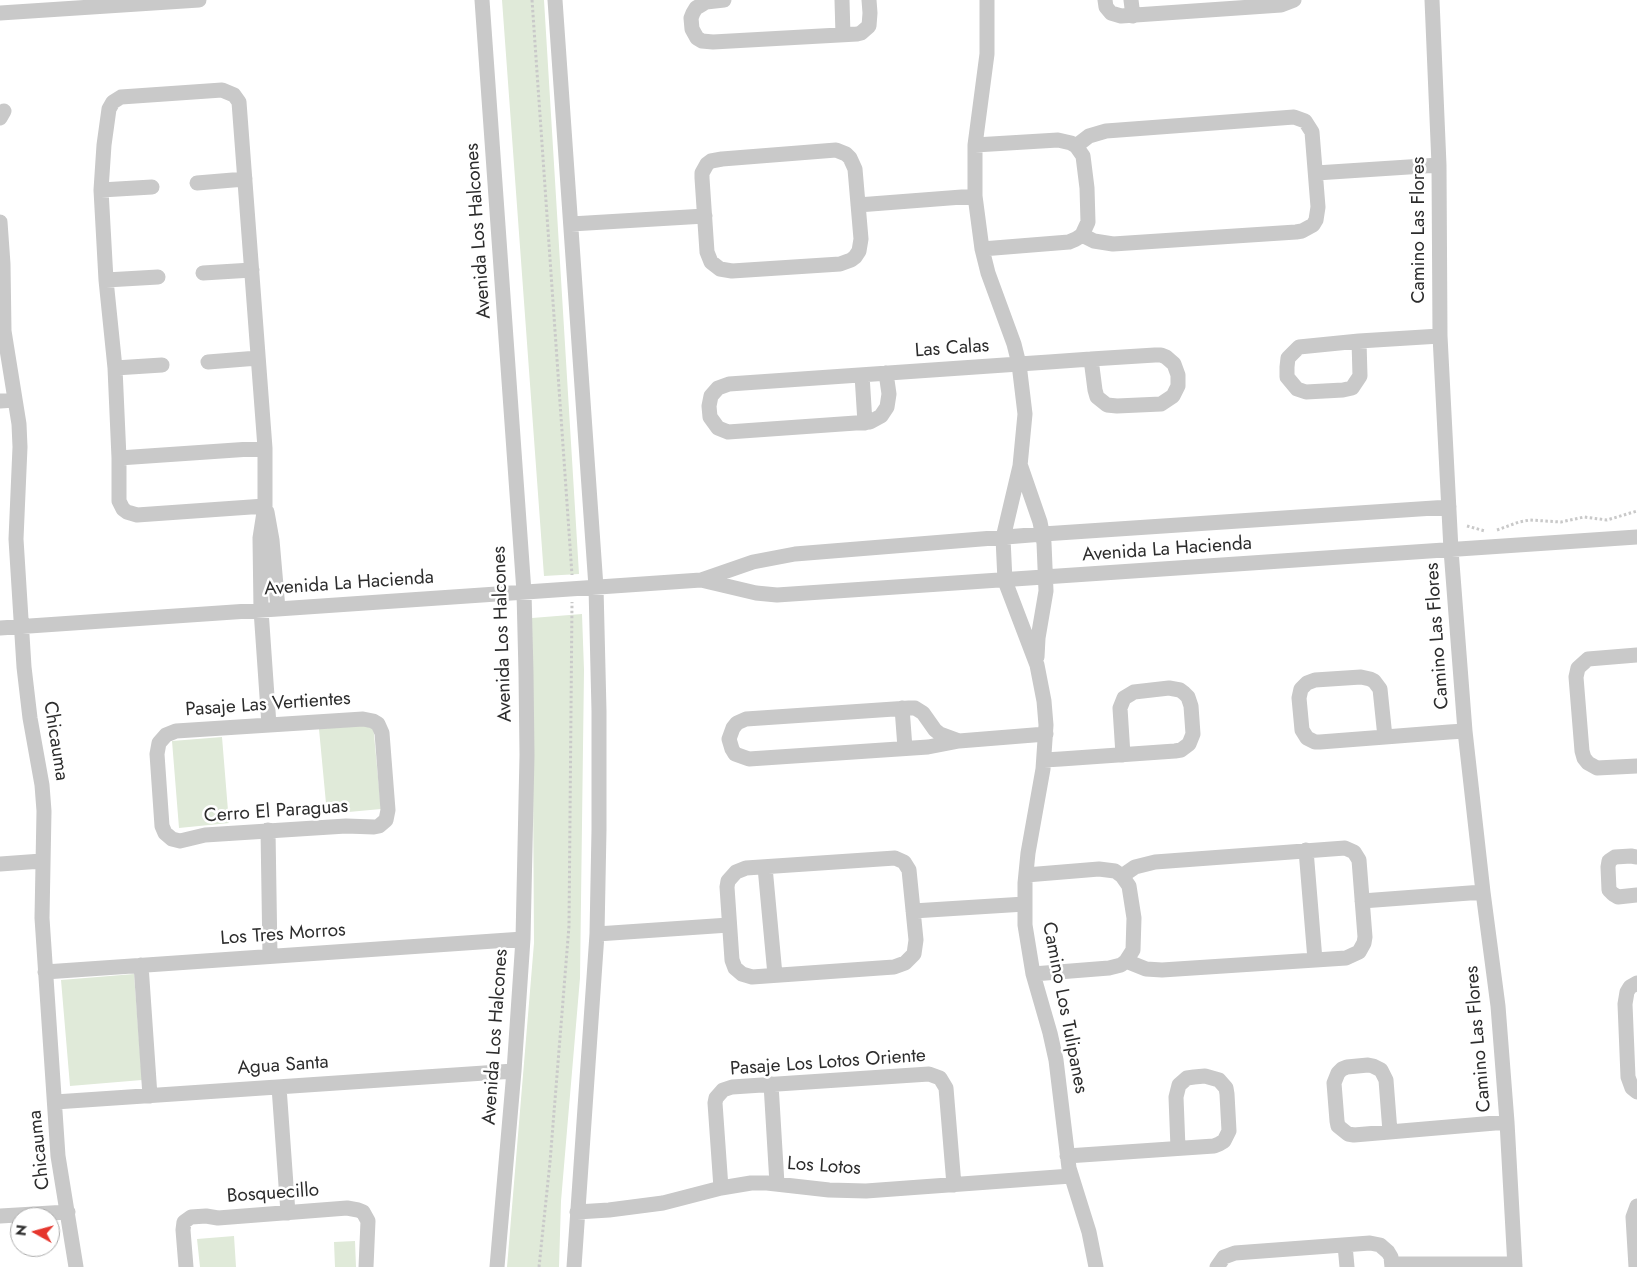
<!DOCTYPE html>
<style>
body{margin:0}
#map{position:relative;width:1637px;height:1267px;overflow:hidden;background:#fff;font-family:Jost,sans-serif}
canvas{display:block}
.north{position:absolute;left:10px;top:1207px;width:50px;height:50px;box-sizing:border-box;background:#fff;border:1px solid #ababab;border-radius:50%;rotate:277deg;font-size:14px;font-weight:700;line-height:20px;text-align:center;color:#2c2c2c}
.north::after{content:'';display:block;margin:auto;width:18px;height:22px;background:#e5362d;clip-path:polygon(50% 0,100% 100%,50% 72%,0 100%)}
</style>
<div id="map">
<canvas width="1637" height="1267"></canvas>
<div class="north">N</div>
</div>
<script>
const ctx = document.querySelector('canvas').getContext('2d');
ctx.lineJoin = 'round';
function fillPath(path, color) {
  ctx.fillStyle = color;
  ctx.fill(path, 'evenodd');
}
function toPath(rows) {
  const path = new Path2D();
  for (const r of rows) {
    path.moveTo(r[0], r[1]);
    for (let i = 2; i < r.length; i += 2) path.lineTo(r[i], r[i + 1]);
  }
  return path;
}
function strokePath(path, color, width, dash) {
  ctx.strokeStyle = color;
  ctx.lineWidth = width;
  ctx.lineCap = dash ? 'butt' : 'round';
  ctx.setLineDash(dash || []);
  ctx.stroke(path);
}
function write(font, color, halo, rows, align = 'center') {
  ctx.font = font + ' Jost,sans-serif';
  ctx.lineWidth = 5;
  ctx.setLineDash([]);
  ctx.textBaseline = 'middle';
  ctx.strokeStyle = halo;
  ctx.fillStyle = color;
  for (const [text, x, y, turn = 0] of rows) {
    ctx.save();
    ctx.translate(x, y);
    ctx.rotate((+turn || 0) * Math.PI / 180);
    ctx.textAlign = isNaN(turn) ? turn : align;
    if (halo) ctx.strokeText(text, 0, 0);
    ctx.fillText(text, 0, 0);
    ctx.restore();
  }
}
fillPath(toPath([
 [502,0,544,0,579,574,544,576],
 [582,614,584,670,580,978,561,1201,559,1267,507,1267,534,943,532,618],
 [373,724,381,809,327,814,319,729],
 [222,737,229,823,179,828,172,741],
 [134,974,142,1080,70,1086,61,980],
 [234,1236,236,1267,200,1267,197,1239],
 [355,1241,356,1267,335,1267,334,1242]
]), '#e0ead9');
strokePath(toPath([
 [532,0,572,575],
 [1467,526,1485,531],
 [1497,530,1519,522,1530,520,1561,522,1584,517,1607,520,1637,511],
 [539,1267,550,1162,569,926,572,602]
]), '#c9c9c9', 3, [2.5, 2.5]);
strokePath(toPath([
 [482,0,524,592,526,673,527,755,523,939,514,1071,497,1267],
 [555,0,596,587,599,711,599,830,597,934,574,1267],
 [724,0,706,2,696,8,693,13,691,18,692,29,697,38,702,41,713,42,857,34,861,33,869,26,870,13,869,0],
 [842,0,843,35],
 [987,0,987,54,975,145,975,196,982,249,988,273,1014,344,1019,364,1025,414,1020,466,1003,538,1005,581,1037,665,1044,701,1046,725,1043,769,1028,853,1025,883,1025,925,1033,974,1050,1033,1056,1060,1069,1168,1089,1232,1096,1267],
 [1105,0,1106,7,1111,13,1121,16,1281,5,1294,0],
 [1131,0,1133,16],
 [1432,0,1439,165,1440,336,1451,550,1465,731,1483,892,1498,1006,1507,1122,1515,1267],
 [0,13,199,0],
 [0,118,4,111],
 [975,145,1058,140,1071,143,1076,146,1083,156,1087,188,1088,222,1082,235,1076,239,1069,242,982,249],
 [1076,146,1089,136,1106,131,1294,117,1305,121,1312,132,1318,207,1316,220,1313,225,1302,231,1296,232,1113,244,1094,241,1082,235],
 [836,150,846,154,850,158,855,169,861,239,859,251,855,257,851,260,840,264,732,271,720,269,711,262,707,252,702,178,702,173,707,164,711,161,722,159,836,150],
 [1316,173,1439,165],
 [197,183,245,179],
 [101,190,152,187],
 [858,205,975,196],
 [0,222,3,264,4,331,19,424,20,447,16,539,24,667,30,718,42,785,44,811,42,918,58,1156,76,1267],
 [571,224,705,216],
 [203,273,252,270],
 [106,280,158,277],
 [1359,341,1360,376,1352,388,1343,390,1306,392,1297,389,1287,377,1287,367,1288,358,1299,347,1359,341,1440,336],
 [208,362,258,358],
 [115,368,162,365],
 [886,373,889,394,887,407,881,416,870,422,728,432,718,428,710,417,709,406,711,396,718,388,729,384,1019,364,1049,362,1091,359,1155,355,1161,355,1166,357,1174,364,1178,375,1178,386,1173,396,1161,404,1117,406,1107,405,1097,397,1095,390,1091,359],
 [862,375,865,423],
 [0,401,15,400],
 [119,458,265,448],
 [1021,467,1040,522,1044,543,1046,591,1038,638,1037,657],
 [265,506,137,515,127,512,123,509,119,501,119,458,115,368,106,280,101,190,104,145,109,109,113,102,121,97,222,90,234,95,239,102,265,448,265,506,260,538,261,610,269,725],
 [267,512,272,540,278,609],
 [701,580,756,593,777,595,1637,537],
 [0,628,701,580,753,562,795,554,1043,534,1449,507],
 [1637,655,1588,659,1578,668,1576,677,1582,751,1584,758,1588,763,1597,768,1637,766],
 [902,708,905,748],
 [363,719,373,721,378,724,382,733,388,810,386,820,379,826,374,827,346,826,205,835,180,841,172,839,165,833,162,826,157,754,159,743,166,735,176,731,363,719],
 [1385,737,1380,689,1374,681,1370,679,1361,677,1315,680,1307,683,1301,689,1299,698,1302,730,1307,738,1315,742,1320,742,1385,737,1449,732,1465,731],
 [959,741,940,734,935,730,923,713,915,708,909,708,746,719,737,723,733,728,729,739,732,749,735,754,749,759,928,747,959,741,1046,734],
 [1044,760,1061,759,1175,751,1181,750,1189,744,1193,734,1191,706,1188,697,1184,693,1180,690,1169,688,1134,692,1124,698,1120,708,1123,755],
 [268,830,270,956],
 [1306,850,1315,960],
 [1637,857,1631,856,1615,857,1609,861,1608,867,1609,890,1613,894,1618,897,1637,895],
 [895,858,904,862,909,870,916,940,914,954,905,963,894,967,752,977,742,974,735,968,732,960,727,887,728,881,736,872,746,868,895,858],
 [0,864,42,861],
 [765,867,775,975],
 [1026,875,1099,869,1115,871,1122,876,1129,886,1134,918,1133,950,1126,961,1121,965,1109,968,1033,974],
 [1122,876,1135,867,1155,862,1345,848,1354,852,1359,860,1365,937,1364,943,1359,952,1346,958,1162,970,1146,969,1126,961],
 [1362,901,1483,892],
 [913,911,1025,904],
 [597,934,729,925],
 [141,965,150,1096],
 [45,972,523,939],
 [1637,983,1630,987,1627,992,1625,1004,1628,1077,1632,1088,1637,1092],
 [771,1084,777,1184],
 [279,1087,288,1213],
 [55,1102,514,1071],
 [1390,1132,1386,1080,1381,1070,1373,1066,1368,1065,1347,1067,1342,1069,1338,1073,1334,1083,1337,1121,1338,1126,1348,1134,1354,1135,1507,1122],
 [1067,1156,1214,1146,1219,1144,1224,1141,1229,1131,1227,1094,1226,1088,1219,1080,1205,1076,1194,1077,1187,1078,1179,1085,1176,1097,1178,1148],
 [721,1188,715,1103,716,1098,723,1090,732,1087,929,1074,940,1078,946,1088,954,1185],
 [577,1212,609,1210,663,1203,721,1188,751,1183,767,1183,829,1190,866,1191,1071,1176],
 [0,1216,68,1212],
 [1345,1245,1347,1267],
 [1392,1264,1515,1264],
 [186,1267,183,1230,184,1222,191,1217,206,1216,218,1218,347,1208,358,1210,363,1212,368,1221,366,1267],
 [1217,1267,1224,1257,1235,1253,1370,1243,1380,1245,1388,1252,1391,1257,1392,1267],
 [1636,1267,1633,1217,1637,1206]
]), '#c9c9c9', 15);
write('19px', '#2c2c2c', '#fff', [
 ["Camino Las Flores",1419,230,-90],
 ["Avenida Los Halcones",479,231,-94],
 ["Las Calas",952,349,-4],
 ["Avenida La Hacienda",1167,550,-4],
 ["Avenida La Hacienda",349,584,-4],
 ["Avenida Los Halcones",503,634,-92],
 ["Camino Las Flores",1438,636,-94],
 ["Pasaje Las Vertientes",268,705,-4],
 ["Chicauma",55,741,81],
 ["Cerro El Paraguas",276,812,-4],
 ["Los Tres Morros",283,935,-4],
 ["Camino Los Tulipanes",1064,1008,79],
 ["Avenida Los Halcones",496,1037,-86],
 ["Camino Las Flores",1479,1039,-95],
 ["Pasaje Los Lotos Oriente",828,1063,-4],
 ["Agua Santa",283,1066,-4],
 ["Chicauma",40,1150,-96],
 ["Los Lotos",824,1167,4],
 ["Bosquecillo",273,1194,-4]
]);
</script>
